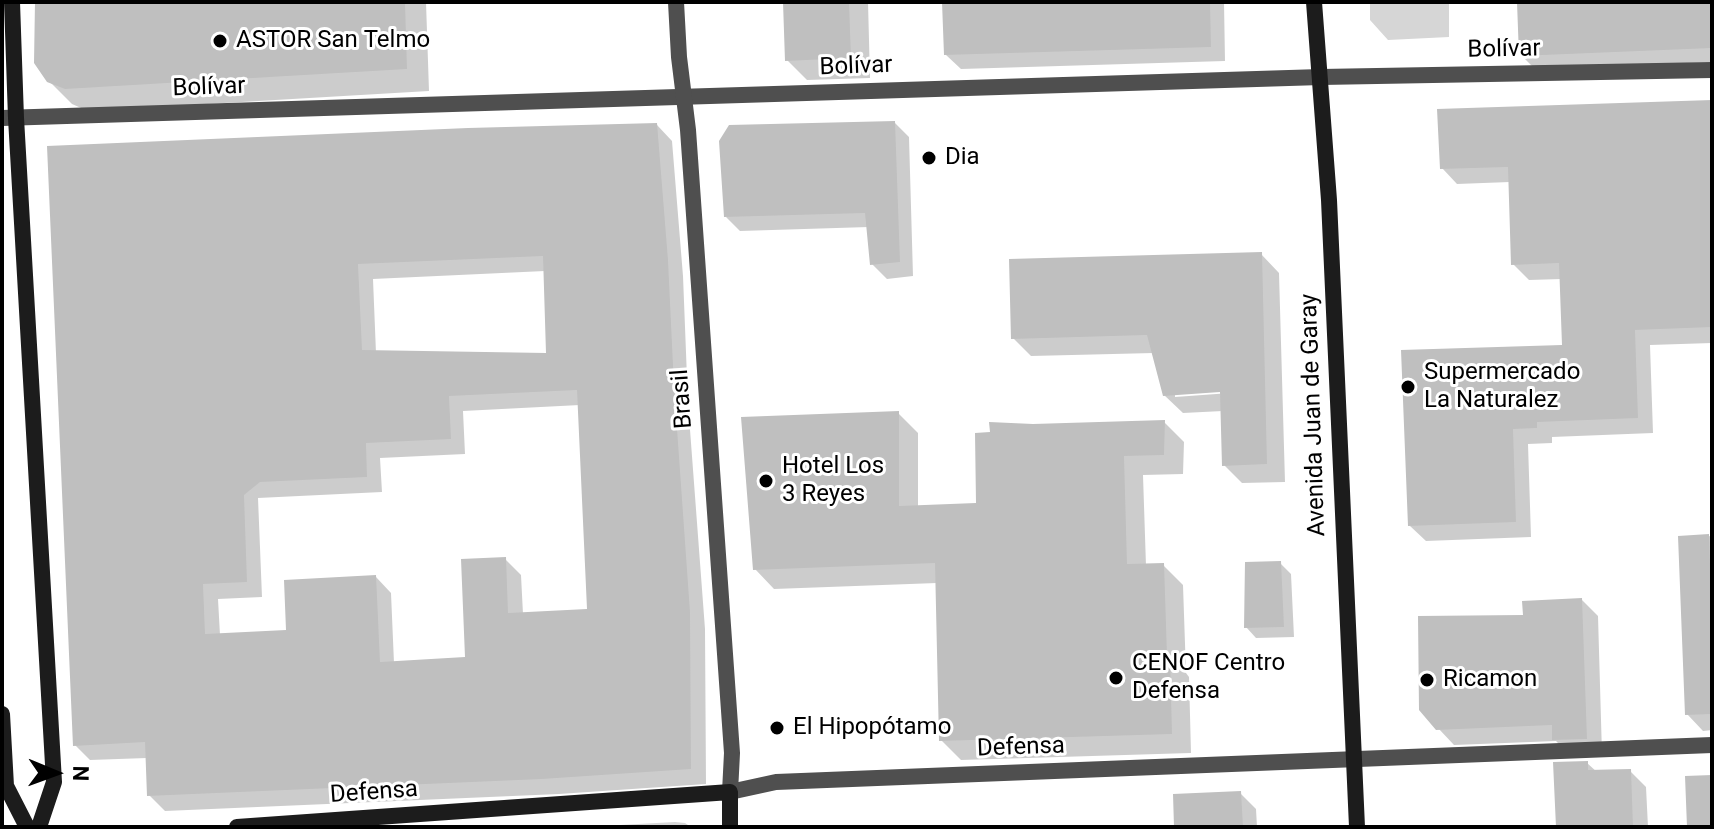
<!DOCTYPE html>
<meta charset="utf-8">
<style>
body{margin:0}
#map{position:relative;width:1714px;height:829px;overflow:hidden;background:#fff;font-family:Roboto,sans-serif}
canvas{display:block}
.frame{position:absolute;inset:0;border:4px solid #000;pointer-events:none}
.north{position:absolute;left:16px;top:733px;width:80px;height:80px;-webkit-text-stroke:6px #fff;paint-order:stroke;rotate:91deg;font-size:22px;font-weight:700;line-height:32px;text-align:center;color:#000}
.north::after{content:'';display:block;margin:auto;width:28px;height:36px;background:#000;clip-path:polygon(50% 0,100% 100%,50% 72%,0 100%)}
</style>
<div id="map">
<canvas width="1714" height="829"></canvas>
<div class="frame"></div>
<div class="north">N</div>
</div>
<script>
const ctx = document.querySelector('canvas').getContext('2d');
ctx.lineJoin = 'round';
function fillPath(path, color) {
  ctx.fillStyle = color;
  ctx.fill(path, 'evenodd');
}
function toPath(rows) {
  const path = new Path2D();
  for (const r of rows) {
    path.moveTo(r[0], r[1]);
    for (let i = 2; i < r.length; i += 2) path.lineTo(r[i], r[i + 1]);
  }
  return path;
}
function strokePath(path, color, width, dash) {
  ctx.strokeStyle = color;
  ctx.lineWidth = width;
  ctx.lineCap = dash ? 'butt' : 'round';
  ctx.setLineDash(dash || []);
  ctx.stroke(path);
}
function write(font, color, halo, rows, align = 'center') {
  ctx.font = font + ' Roboto,sans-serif';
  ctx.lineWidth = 6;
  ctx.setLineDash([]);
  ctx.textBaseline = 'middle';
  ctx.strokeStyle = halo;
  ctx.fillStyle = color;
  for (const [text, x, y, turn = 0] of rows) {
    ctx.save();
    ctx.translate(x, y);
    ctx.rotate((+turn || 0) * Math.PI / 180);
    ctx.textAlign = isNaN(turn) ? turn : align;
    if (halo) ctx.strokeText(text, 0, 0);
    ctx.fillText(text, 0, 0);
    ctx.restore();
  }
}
fillPath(toPath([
 [1370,2,1449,2,1449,37,1388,40,1370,20],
 [675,822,685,823,691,827,583,827]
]), '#d6d6d6');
fillPath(toPath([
 [37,2,426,2,429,91,88,111,72,104,49,81],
 [785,2,868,2,870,78,807,80,787,60],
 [944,2,1224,2,1225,61,961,69,946,55],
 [1519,2,1712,2,1712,62,1535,69,1521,55],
 [1712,101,1712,343,1650,345,1653,433,1552,437,1552,443,1528,444,1531,537,1426,541,1410,526,1564,347,1562,279,1529,280,1513,264,1510,182,1457,184,1442,168],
 [895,123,909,137,913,276,887,279,872,264,869,227,740,231,726,217],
 [657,125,672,141,683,276,688,403,705,629,706,784,559,794,165,811,149,795,147,758,90,760,75,745,49,148],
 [545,271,548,355,376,353,373,279],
 [580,405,590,610,523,614,521,575,505,559,467,659,394,663,391,593,376,577,288,632,220,635,218,599,262,597,258,498,382,492,380,458,465,454,463,411],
 [1261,254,1279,273,1285,482,1242,483,1224,465,1223,411,1183,413,1164,395,1154,353,1031,356,1013,338],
 [1230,389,1230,393,1175,397,1175,393],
 [898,413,918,433,918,507,978,505,1033,426,1164,422,1184,442,1183,474,1143,475,1146,566,1163,565,1183,585,1186,673,1189,677,1191,753,961,760,941,740,937,583,774,589,755,569],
 [1712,536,1712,730,1703,731,1687,714,1680,538],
 [1280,563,1291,574,1294,637,1256,638,1246,627],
 [1582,600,1598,616,1602,754,1570,755,1556,741,1454,745,1438,728,1525,617],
 [1587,763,1597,772,1630,771,1646,787,1648,827,1558,827],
 [1240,793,1256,809,1257,827,1176,827]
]), '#0003');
fillPath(toPath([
 [35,2,405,2,407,69,65,89,47,82,34,63],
 [783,2,849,2,851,58,785,61],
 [942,2,1210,2,1211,47,944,55],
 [1517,2,1712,2,1712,48,1519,56],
 [1712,100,1712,327,1635,330,1638,418,1537,422,1537,428,1513,429,1516,522,1408,526,1401,350,1562,345,1559,263,1511,265,1508,167,1440,169,1437,109],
 [895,121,900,262,870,265,865,213,724,217,719,141,729,125],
 [657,123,668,260,674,386,690,612,691,769,542,779,147,796,145,742,73,746,47,146,468,128],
 [543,256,546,353,362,350,358,264],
 [577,390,587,609,508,613,506,557,461,559,465,657,380,662,376,575,284,580,286,630,205,634,203,584,247,582,244,495,260,482,367,477,366,443,451,439,449,396],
 [1262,252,1267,464,1222,466,1220,392,1163,396,1147,335,1011,339,1009,259],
 [899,411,899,506,976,503,975,433,990,432,989,422,1033,424,1165,420,1164,455,1124,456,1127,564,1164,563,1167,655,1170,655,1172,734,939,741,935,563,753,570,741,417],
 [1709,534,1710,563,1712,563,1712,714,1685,715,1678,536],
 [1281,561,1284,627,1244,628,1245,562],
 [1582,598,1587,739,1552,740,1552,725,1436,730,1419,710,1418,616,1523,615,1522,601],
 [1588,761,1588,770,1631,769,1633,827,1556,827,1553,762],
 [1712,775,1712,827,1687,827,1685,776],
 [1241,791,1243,827,1174,827,1173,794]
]), '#bfbfbf');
strokePath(toPath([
 [2,118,1321,77,1712,70],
 [730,792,776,782,1712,745]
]), '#4f4f4f', 16);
strokePath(toPath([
 [676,2,679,57,688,130,732,753,730,792]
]), '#4f4f4f', 16);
strokePath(toPath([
 [12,2,16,118,54,782,39,827],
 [1314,2,1329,200,1357,827],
 [2,714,6,786,27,827],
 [237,827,730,792,730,827]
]), '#1c1c1c', 16);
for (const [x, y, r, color] of [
 [220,41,8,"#000"],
 [929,158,8,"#000"],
 [1408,387,8,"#000"],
 [766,481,8,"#000"],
 [1116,678,8,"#000"],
 [1427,680,8,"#000"],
 [777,728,8,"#000"]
]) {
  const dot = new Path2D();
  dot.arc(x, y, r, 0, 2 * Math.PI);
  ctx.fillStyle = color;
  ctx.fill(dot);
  strokePath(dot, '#fff', 3);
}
write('24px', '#000', '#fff', [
 ["ASTOR San Telmo",236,41],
 ["Dia",945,158],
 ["Supermercado",1424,373],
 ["La Naturalez",1424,401],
 ["Hotel Los",782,467],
 ["3 Reyes",782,495],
 ["CENOF Centro",1132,664],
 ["Defensa",1132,692],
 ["Ricamon",1443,680],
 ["El Hipopótamo",793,728]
], 'left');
write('24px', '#000', '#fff', [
 ["Bolívar",1504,50,-1],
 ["Bolívar",856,67,-2],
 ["Bolívar",209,88,-2],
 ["Brasil",683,399,-94],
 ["Avenida Juan de Garay",1314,415,-92],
 ["Defensa",1021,748,-2],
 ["Defensa",374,793,-4]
]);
</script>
